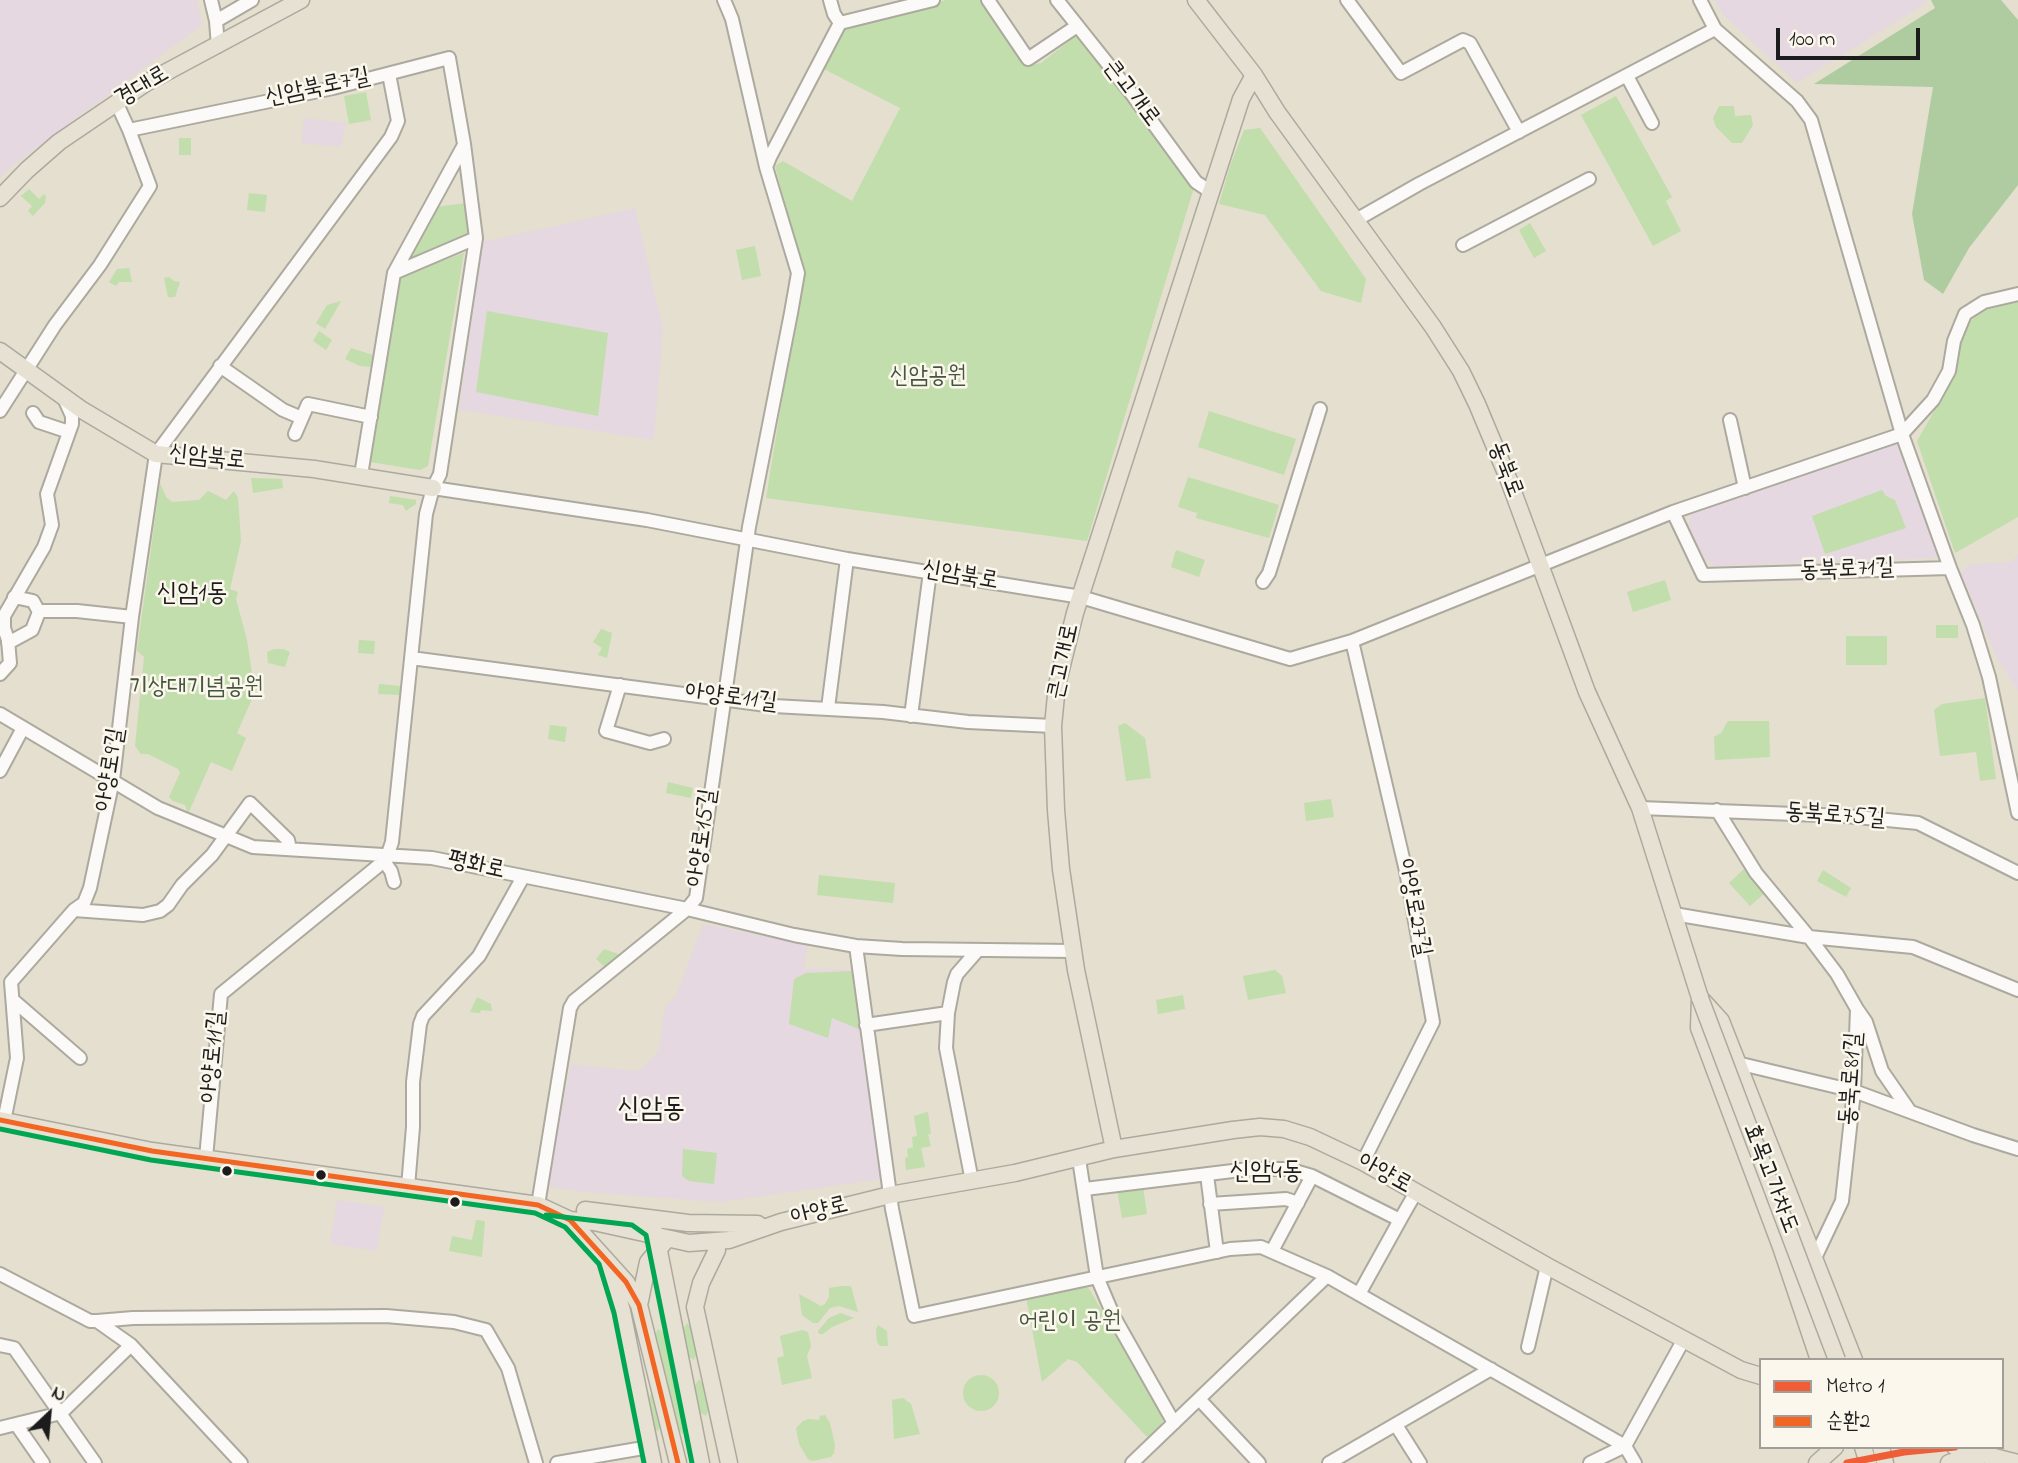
<!DOCTYPE html>
<meta charset="utf-8">
<style>
body{margin:0}
#map{position:relative;width:2018px;height:1463px;overflow:hidden;background:#e4dfce;font-family:"Indie Flower","Poor Story",sans-serif}
canvas{display:block}
.legend{position:absolute;left:1759px;top:1358px;width:245px;height:91px;box-sizing:border-box;background:#fbf7ec;border:2px solid #a29f99;margin:0;padding:9px 12px;list-style:none;font-size:21px;color:#1c1c1c}
.legend li{display:flex;align-items:center;gap:14px;height:35px}
.legend b{width:35px;border:2px solid #a29f99}
.north{position:absolute;left:14px;top:1379px;width:70px;height:70px;-webkit-text-stroke:5px #fbf7ec;paint-order:stroke;rotate:26deg;font-size:19px;font-weight:700;line-height:28px;text-align:center;color:#1c1c1c}
.north::after{content:'';display:block;margin:auto;width:24px;height:32px;background:#1c1c1c;clip-path:polygon(50% 0,100% 100%,50% 72%,0 100%)}
.scale{position:absolute;left:1776px;top:28px;width:144px;height:32px;box-sizing:border-box;border:4px solid #1c1c1c;border-top:0;padding-left:9px;font-size:21px;line-height:24px;white-space:nowrap;color:#1c1c1c;-webkit-text-stroke:5px #fbf7ec;paint-order:stroke}
</style>
<div id="map">
<canvas width="2018" height="1463"></canvas>
<ul class="legend">
<li><b style="height:9px;background:#ef5e37"></b>Metro 1</li>
<li><b style="height:9px;background:#f26522"></b>순환2</li>
</ul>
<div class="north">N</div>
<div class="scale">100 m</div>
</div>
<script>
const ctx = document.querySelector('canvas').getContext('2d');
ctx.lineJoin = 'round';
function fillPath(path, color) {
  ctx.fillStyle = color;
  ctx.fill(path, 'evenodd');
}
function toPath(rows) {
  const path = new Path2D();
  for (const r of rows) {
    if (r.length === 3) {
      path.moveTo(r[0] + r[2], r[1]);
      path.arc(r[0], r[1], r[2], 0, 2 * Math.PI);
      continue;
    }
    path.moveTo(r[0], r[1]);
    for (let i = 2; i < r.length; i += 2) path.lineTo(r[i], r[i + 1]);
  }
  return path;
}
function strokePath(path, color, width, dash) {
  ctx.strokeStyle = color;
  ctx.lineWidth = width;
  ctx.lineCap = dash ? 'butt' : 'round';
  ctx.setLineDash(dash || []);
  ctx.stroke(path);
}
function write(font, color, halo, rows, align = 'center') {
  ctx.font = font + ' "Indie Flower","Poor Story",sans-serif';
  ctx.lineWidth = 5;
  ctx.setLineDash([]);
  ctx.textBaseline = 'middle';
  ctx.strokeStyle = halo;
  ctx.fillStyle = color;
  for (const [text, x, y, turn = 0] of rows) {
    ctx.save();
    ctx.translate(x, y);
    ctx.rotate((+turn || 0) * Math.PI / 180);
    ctx.textAlign = isNaN(turn) ? turn : align;
    if (halo) ctx.strokeText(text, 0, 0);
    ctx.fillText(text, 0, 0);
    ctx.restore();
  }
}
fillPath(toPath([
 [0,0,197,0,202,25,7,170,0,178],
 [1715,0,1924,0,1926,3,1797,83,1723,15],
 [304,118,346,123,341,147,301,143],
 [635,208,663,329,654,440,459,410,483,242],
 [1895,444,1900,448,1941,550,1937,558,1714,566,1704,558,1688,524,1692,514],
 [2018,554,2018,691,1997,658,1961,573,1971,564,2012,562],
 [703,924,808,945,804,969,853,969,882,1179,720,1202,583,1192,546,1186,571,1064,636,1071,648,1063,659,1049,665,1007,676,996],
 [337,1200,384,1207,377,1251,330,1244]
]), '#e5d8e1');
fillPath(toPath([
 [946,0,980,0,1026,66,1041,63,1078,34,1195,184,1087,541,766,498,803,271,775,166,783,161,852,201,900,108,824,69,846,27],
 [366,92,371,120,349,124,344,96],
 [1616,96,1672,197,1666,201,1681,231,1653,246,1581,115],
 [1719,106,1734,106,1735,116,1751,115,1753,125,1742,143,1732,143,1716,127,1713,118],
 [1260,128,1366,279,1361,303,1321,291,1265,215,1219,204,1230,166,1244,130],
 [179,138,191,138,191,155,179,155],
 [29,189,39,199,44,194,46,196,45,203,33,216,28,211,32,206,21,196],
 [249,193,267,195,265,212,247,210],
 [466,203,471,236,407,262,436,207],
 [1530,223,1546,251,1534,258,1519,230],
 [755,246,761,276,742,280,736,250],
 [464,253,428,466,420,470,370,462,401,276],
 [129,268,132,282,119,282,116,286,109,282,117,269],
 [169,277,174,281,180,282,175,297,168,297,164,278],
 [341,301,325,329,316,323,327,305],
 [2018,301,2018,517,1955,553,1917,441,1952,380,1959,360,1960,340,1970,321,1986,310],
 [487,311,608,333,598,416,476,392],
 [319,331,332,340,326,350,313,341],
 [351,348,376,356,374,367,360,366,345,359],
 [1209,411,1296,439,1284,475,1198,447],
 [1188,477,1279,505,1269,538,1196,518,1197,513,1178,507],
 [251,478,282,479,283,488,253,493],
 [160,483,166,497,172,502,199,500,208,491,226,500,234,491,238,498,241,541,230,589,238,592,236,599,247,640,253,680,260,681,237,733,246,738,232,771,211,762,188,814,185,805,173,801,169,797,180,773,178,769,148,754,141,754,135,746,144,657,137,651],
 [1882,490,1886,496,1895,500,1906,528,1825,554,1812,516],
 [390,496,416,500,416,504,406,511,403,505,389,503],
 [1176,550,1205,560,1199,577,1171,567],
 [1665,580,1671,600,1633,612,1627,592],
 [1936,625,1958,625,1958,638,1936,638],
 [601,629,612,633,607,658,598,655,602,648,593,642],
 [1846,636,1887,636,1887,665,1846,665],
 [359,640,375,641,374,654,358,653],
 [274,649,283,649,290,652,285,667,268,663,267,652],
 [379,684,400,686,400,695,378,694],
 [1985,698,1996,779,1980,781,1976,752,1940,756,1934,710,1942,704],
 [1728,721,1769,721,1770,757,1715,760,1714,737,1721,733],
 [1125,723,1145,738,1151,778,1126,781,1118,726],
 [550,725,567,727,565,742,548,739],
 [668,782,693,788,691,798,666,793],
 [1331,799,1334,817,1306,821,1304,803],
 [1744,869,1766,892,1750,906,1729,883],
 [1823,870,1851,888,1846,897,1817,881],
 [819,875,895,883,893,903,817,895],
 [604,949,621,955,606,968,596,959],
 [1275,970,1282,976,1286,993,1248,1000,1243,976],
 [852,971,861,1030,832,1018,828,1038,789,1024,794,979,806,973],
 [1183,995,1185,1009,1158,1014,1156,1000],
 [477,997,491,1004,492,1011,481,1010,480,1013,470,1012],
 [928,1112,931,1134,928,1134,931,1146,921,1148,925,1167,906,1170,905,1158,908,1157,907,1149,913,1147,912,1137,917,1136,914,1116],
 [683,1149,717,1153,714,1184,689,1181,682,1176],
 [1143,1186,1147,1214,1122,1218,1117,1190],
 [476,1220,485,1221,482,1257,449,1251,452,1236,472,1240],
 [841,1286,851,1286,858,1312,839,1306,830,1308,818,1323,813,1323,802,1315,799,1294,821,1306,825,1304,829,1297,829,1288],
 [1082,1287,1087,1287,1090,1290,1162,1417,1163,1421,1159,1427,1147,1437,1077,1362,1068,1359,1042,1382,1026,1297],
 [841,1313,854,1318,832,1327,823,1334,819,1334,818,1331,829,1318],
 [687,1323,694,1330,697,1353,694,1360,686,1355,682,1331],
 [878,1325,887,1331,888,1346,880,1346,877,1342,876,1330],
 [658,1329,668,1335,689,1424,683,1434,675,1427,653,1338],
 [802,1330,808,1332,811,1346,807,1356,812,1378,782,1385,777,1358,784,1356,780,1336],
 [981,1393,18],
 [699,1379,705,1386,709,1409,706,1416,698,1411,694,1387],
 [651,1394,658,1401,661,1424,658,1431,651,1427,646,1402],
 [903,1398,911,1404,920,1434,894,1439,892,1400],
 [825,1415,830,1423,835,1445,834,1453,831,1457,812,1461,808,1459,799,1444,796,1428,803,1421,809,1419,819,1420,820,1416]
]), '#c1deac');
fillPath(toPath([
 [1931,0,2001,0,2018,20,2018,185,1969,248,1943,294,1924,280,1912,214,1933,87,1814,84,1935,8]
]), '#afcca0');
const minor = toPath([
 [211,0,216,21],
 [830,0,834,14,840,23],
 [988,0,1028,59,1077,26],
 [1057,0,1131,93,1196,182,1211,192],
 [1347,0,1401,73,1463,40,1470,43,1519,132],
 [1700,0,1715,29,1797,101,1811,120,1902,434],
 [218,46,216,21,252,0],
 [1627,76,1652,123],
 [129,130,333,88,449,58,464,144,476,238,440,474,433,488,426,514,392,842,388,854,378,866,221,994,206,1158],
 [766,167,770,157,840,23,933,0],
 [1356,220,1419,184,1715,29],
 [1463,245,1589,179],
 [394,273,476,238],
 [220,366,283,410,302,418],
 [0,411,55,325,100,265,150,186,129,130,117,104],
 [33,413,39,422,69,432],
 [1730,420,1745,488],
 [295,434,308,404,371,417],
 [1902,434,1933,400,1949,371,1954,341,1965,314,1984,302,2018,294],
 [361,475,394,273,464,145],
 [433,488,647,520,847,559,1081,597,1290,659,1352,641,1673,512,1703,575,1950,568],
 [1673,512,1902,434,1950,568,1973,625,1989,677,2018,813],
 [1263,582,1269,573,1320,409],
 [38,611,77,611,132,617],
 [1352,641,1406,871,1433,1022,1363,1162],
 [8,643,32,630,39,612,33,601,14,597],
 [411,658,774,706,883,712,968,722,1053,726],
 [0,674,10,663,8,640,4,628,4,616,44,547,52,525,47,494,72,424,72,416,64,398],
 [620,685,606,731,650,743,664,739],
 [828,708,847,559],
 [0,714,158,808,253,847,432,858,687,909,794,935,856,946,902,949,1073,951],
 [911,716,930,572],
 [0,771,23,728],
 [1640,808,1846,816,1918,823,2018,873],
 [1717,810,1756,873,1809,937,1837,974,1857,1009,1854,1091,1842,1201,1814,1260],
 [383,860,391,871,394,882],
 [74,910,143,915,160,911,168,905,182,885,212,855,250,803,288,840,290,849],
 [1674,914,1809,937,1913,947,2018,990],
 [856,946,892,1209,914,1316,1230,1249,1261,1247,1327,1276,1625,1446,1635,1463],
 [13,1000,80,1058],
 [1857,1009,1866,1022,1882,1071,1909,1110],
 [866,1025,948,1013],
 [1737,1063,1854,1091,1973,1135,2018,1149],
 [4,1121,17,1058,11,982,74,910,84,903,90,888,113,780,132,617,156,454,391,137,398,121,389,74],
 [1079,1159,1097,1277,1114,1317,1174,1423],
 [1207,1175,1217,1252],
 [972,1181,946,1048,948,1013,954,982,957,974,978,950],
 [408,1187,413,1127,413,1082,420,1024,423,1016,479,956,523,877],
 [1085,1189,1249,1169,1288,1169,1312,1176,1400,1220,1359,1294],
 [1210,1204,1286,1199,1298,1203],
 [538,1205,570,1008,574,1001,687,909,696,898,749,527,791,313,798,273,766,167,732,19,724,0],
 [1400,1220,1416,1192],
 [1272,1251,1312,1176],
 [0,1274,90,1321,97,1321,131,1345,241,1463],
 [97,1321,133,1318,386,1316,454,1322,486,1330,508,1368,536,1463],
 [0,1345,14,1348,95,1463],
 [1528,1347,1547,1266],
 [1199,1399,1259,1463],
 [16,1424,43,1463],
 [1396,1425,1420,1463],
 [0,1428,61,1413,131,1345],
 [557,1463,649,1447],
 [1132,1463,1327,1276],
 [1329,1463,1491,1369],
 [1590,1463,1625,1446,1684,1339]
]);
const major = toPath([
 [1196,0,1254,75,1277,112,1433,327,1461,371,1477,404,1508,478,1587,692,1640,808,1700,998,1699,1028,1781,1247,1819,1360],
 [0,198,27,170,59,142,146,83,301,0],
 [0,351,82,410,156,454,314,469,433,488],
 [1701,999,1721,1021,1854,1360],
 [0,1120,152,1151,538,1205,570,1220,594,1222,689,1243,729,1240,781,1222,890,1195,1015,1173,1114,1149,1233,1130,1260,1127,1284,1129,1310,1137,1363,1162,1547,1266,1741,1370,1761,1376],
 [1114,1149,1076,970,1061,869,1056,810,1053,726,1057,685,1075,613,1241,99,1254,75],
 [585,1210,688,1223,758,1224],
 [635,1217,653,1229,656,1236,701,1463],
 [570,1220,626,1282,639,1305,678,1463],
 [717,1250,701,1283,695,1307,729,1463],
 [609,1266,622,1311,653,1463],
 [639,1305,648,1262,663,1244],
 [1863,1447,1868,1463],
 [1881,1447,1885,1463],
 [1955,1447,2018,1463],
 [1817,1463,1835,1447],
 [1949,1463,1972,1456,1980,1456]
]);
strokePath(minor, '#aca99e', 16);
strokePath(major, '#aca99e', 19);
strokePath(minor, '#fbfaf8', 12);
strokePath(major, '#e6e1d3', 16);
const majorBridge = toPath([
 [1700,998,1837,1360]
]);
strokePath(majorBridge, '#aca99e', 19, []);
strokePath(majorBridge, '#e6e1d3', 16);
strokePath(toPath([
 [0,1120,152,1151,538,1205,570,1220,626,1282,639,1305,678,1463]
]), '#f26522', 5);
strokePath(toPath([
 [0,1129,151,1160,535,1213,565,1227,599,1264,614,1313,644,1463],
 [546,1215,632,1225,646,1235,692,1463]
]), '#00a651', 5);
strokePath(toPath([
 [1847,1463,1904,1452,1955,1447]
]), '#ef5e37', 7);
for (const [x, y, r, color] of [
 [227,1171,6,"#1c1c1c"],
 [321,1175,6,"#1c1c1c"],
 [455,1202,6,"#1c1c1c"]
]) {
  const dot = new Path2D();
  dot.arc(x, y, r, 0, 2 * Math.PI);
  ctx.fillStyle = color;
  ctx.fill(dot);
  strokePath(dot, '#fbf7ec', 2.5);
}
write('24px', '#1c1c1c', '#fbf7ec', [
 ["경대로",143,88,-31],
 ["신암북로7길",318,89,-12],
 ["큰고개로",1130,94,53],
 ["신암북로",207,459,6],
 ["동북로",1504,470,69],
 ["동북로71길",1847,571,-2],
 ["신암북로",960,577,10],
 ["큰고개로",1065,662,-78],
 ["아양로11길",731,699,7],
 ["아양로9길",112,770,-81],
 ["동북로75길",1835,817,4],
 ["아양로15길",704,838,-82],
 ["평화로",476,867,12],
 ["아양로27길",1412,908,79],
 ["아양로11길",215,1057,-85],
 ["동북로81길",1853,1079,-86],
 ["아양로",1384,1175,29],
 ["효목고가차도",1769,1179,69],
 ["아양로",820,1213,-14]
]);
write('24px', '#45563f', '#fbf7ec', [
 ["신암공원",928,378],
 ["기상대기념공원",196,689],
 ["어린이 공원",1070,1323]
]);
write('26px', '#1c1c1c', '#fbf7ec', [
 ["신암1동",192,596],
 ["신암4동",1266,1174]
]);
write('28px', '#1c1c1c', '#fbf7ec', [
 ["신암동",651,1111]
]);
</script>
